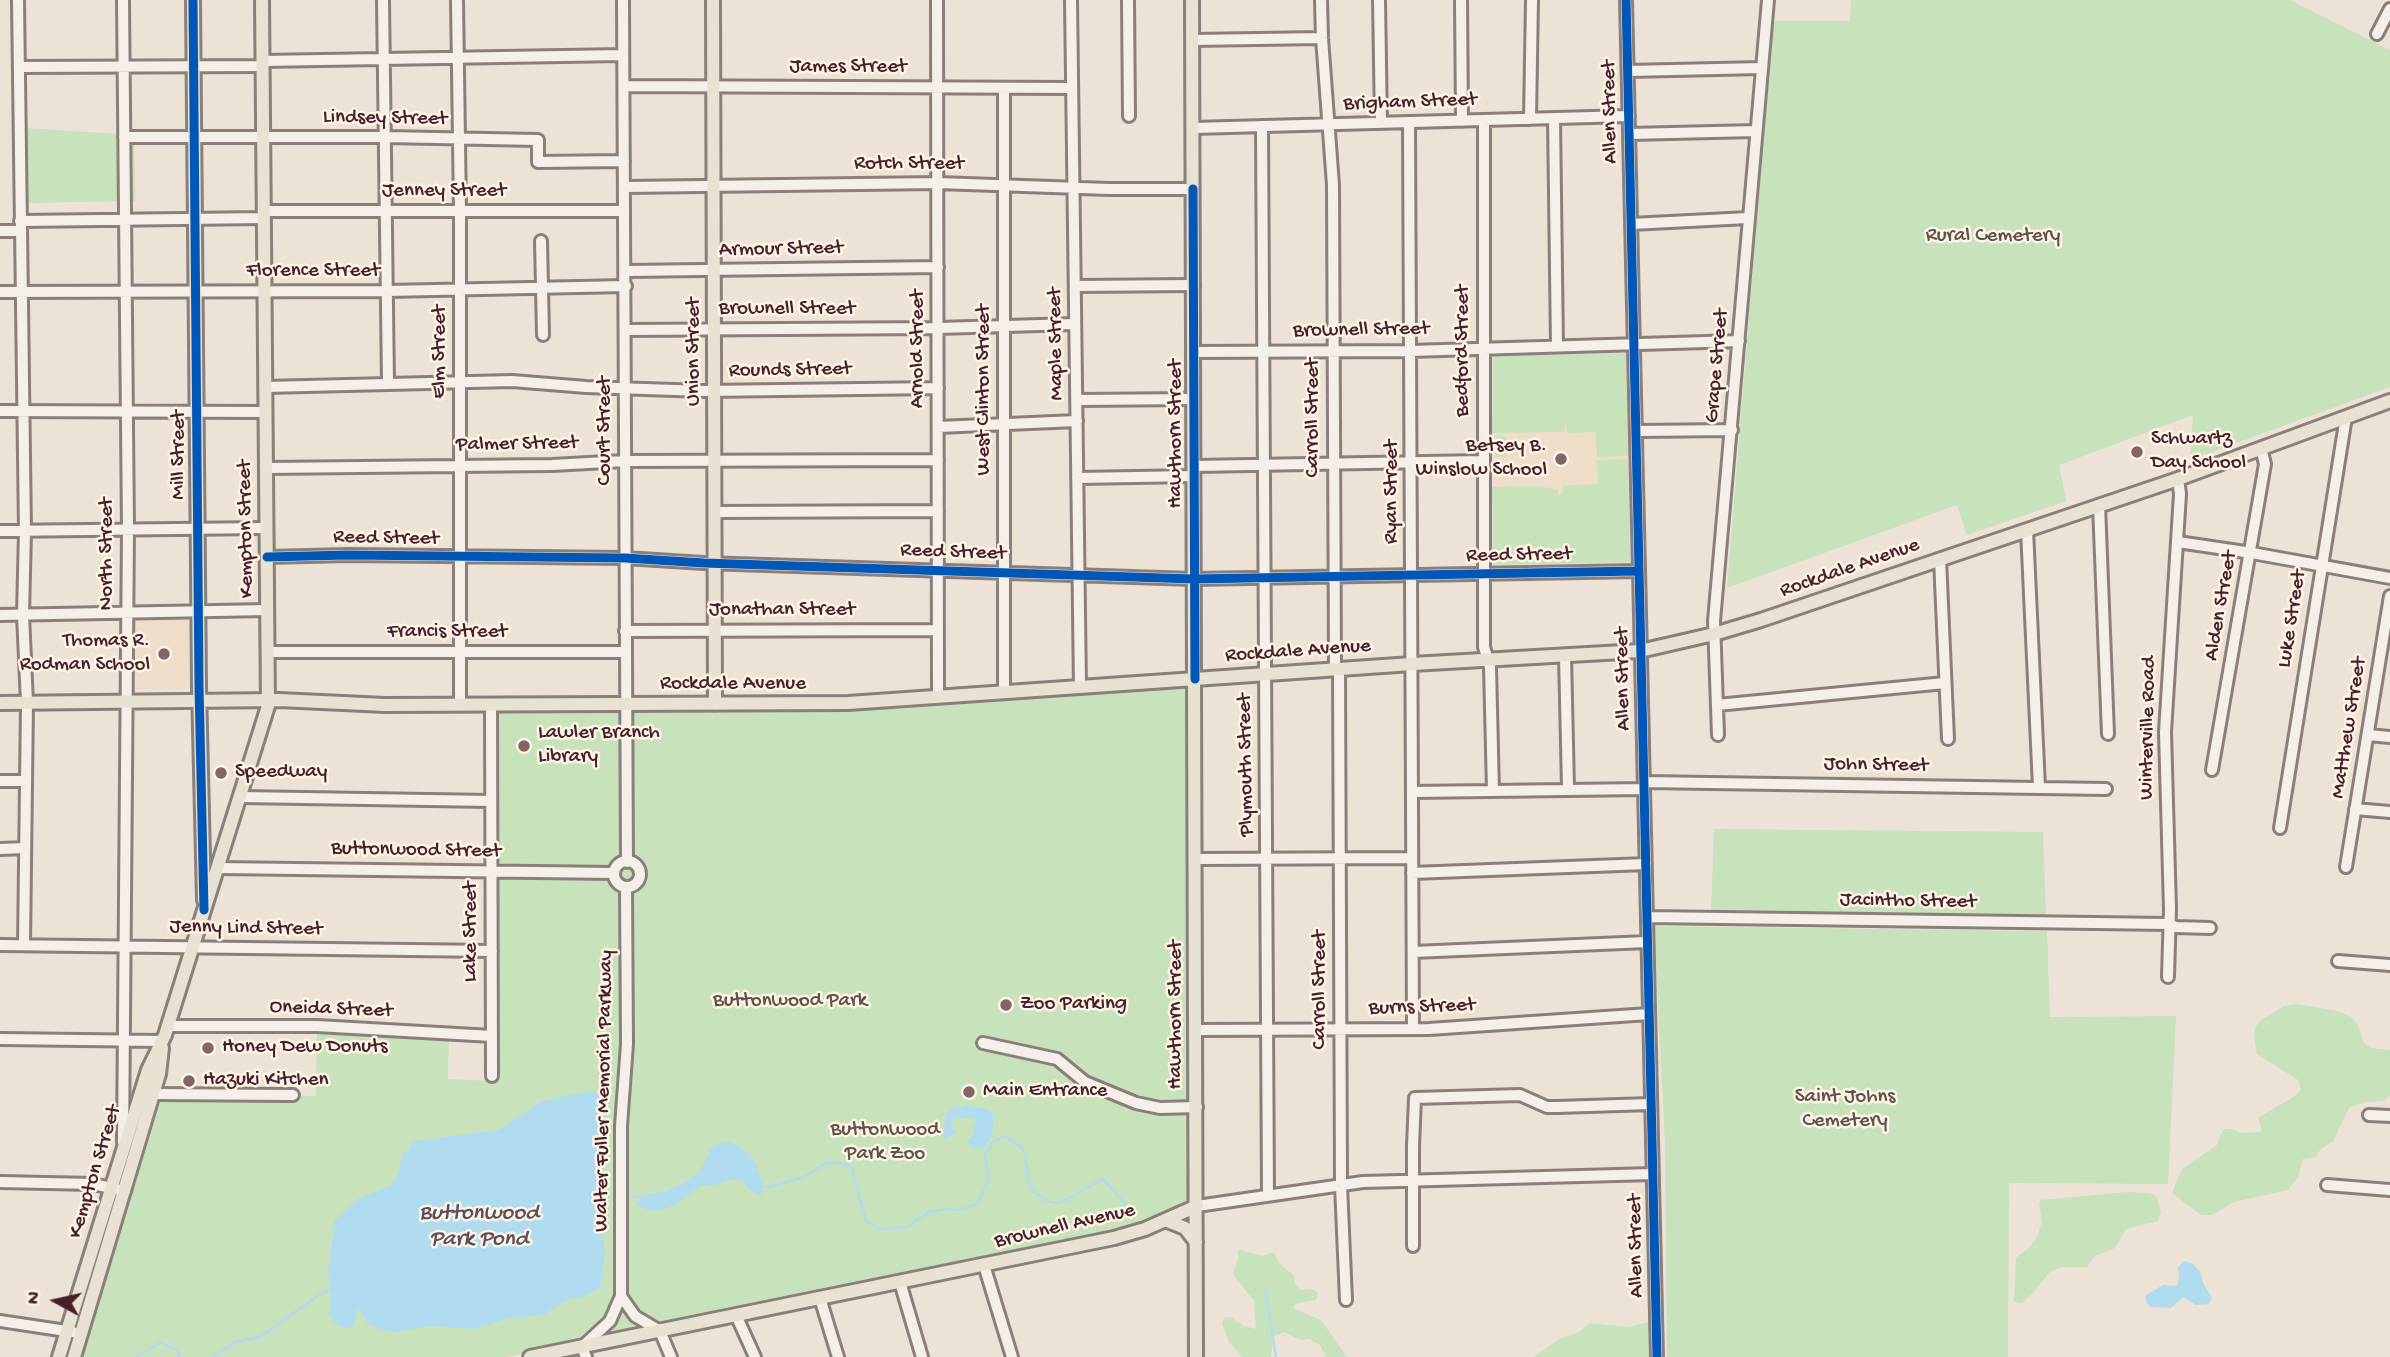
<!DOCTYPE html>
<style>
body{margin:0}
#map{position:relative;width:2390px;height:1357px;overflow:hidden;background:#ece3d6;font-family:"Gochi Hand",sans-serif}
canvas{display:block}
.north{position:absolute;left:21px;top:1266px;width:70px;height:70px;-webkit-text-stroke:5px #fcf5e5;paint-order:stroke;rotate:278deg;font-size:19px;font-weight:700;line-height:28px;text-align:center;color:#4a1f2b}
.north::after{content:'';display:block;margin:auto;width:24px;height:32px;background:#4a1f2b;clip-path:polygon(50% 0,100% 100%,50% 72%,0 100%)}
</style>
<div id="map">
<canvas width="2390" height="1357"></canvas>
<div class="north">N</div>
</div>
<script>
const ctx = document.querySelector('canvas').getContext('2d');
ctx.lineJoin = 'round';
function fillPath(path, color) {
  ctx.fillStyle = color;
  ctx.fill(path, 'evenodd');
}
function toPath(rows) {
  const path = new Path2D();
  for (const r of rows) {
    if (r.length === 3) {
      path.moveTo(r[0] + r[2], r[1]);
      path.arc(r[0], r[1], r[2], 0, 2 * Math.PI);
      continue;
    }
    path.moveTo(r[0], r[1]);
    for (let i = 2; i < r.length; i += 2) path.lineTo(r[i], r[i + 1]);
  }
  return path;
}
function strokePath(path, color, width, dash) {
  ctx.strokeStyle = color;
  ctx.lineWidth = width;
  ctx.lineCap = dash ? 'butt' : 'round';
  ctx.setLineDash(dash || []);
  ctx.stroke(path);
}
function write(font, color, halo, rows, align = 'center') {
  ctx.font = font + ' "Gochi Hand",sans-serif';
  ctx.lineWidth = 5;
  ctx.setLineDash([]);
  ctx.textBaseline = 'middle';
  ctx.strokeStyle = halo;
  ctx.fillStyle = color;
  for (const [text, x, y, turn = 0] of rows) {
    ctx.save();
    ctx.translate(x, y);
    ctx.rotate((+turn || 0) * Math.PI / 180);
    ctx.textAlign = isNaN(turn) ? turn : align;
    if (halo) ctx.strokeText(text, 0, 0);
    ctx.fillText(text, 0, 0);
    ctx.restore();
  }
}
fillPath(toPath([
 [1627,354,1631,563,1494,565,1493,356],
 [193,618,193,689,136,689,135,619]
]), '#eeddc8');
fillPath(toPath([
 [1851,0,2290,0,2390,50,2390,387,2190,460,2193,415,2059,465,2066,501,1967,535,1957,505,1727,588,1773,21,1850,21],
 [26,128,134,135,135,201,28,203],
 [1626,353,1628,456,1597,457,1596,432,1567,433,1566,418,1564,432,1492,433,1493,356],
 [1496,436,1506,436,1506,457,1496,457],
 [1628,459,1630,562,1493,565,1492,487,1539,486,1558,490,1558,495,1562,495,1563,486,1598,484,1597,460],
 [1180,687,1189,692,1190,1196,1185,1202,1140,1225,1099,1237,506,1357,81,1357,163,1094,316,1096,317,1026,449,1035,448,1079,492,1081,495,718,497,713,860,709],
 [1714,829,2043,832,2046,915,1711,911],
 [1654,926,2047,931,2050,1017,2176,1016,2168,1184,2009,1183,2008,1357,1667,1357,1665,1141],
 [2298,1004,2337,1011,2351,1017,2358,1025,2364,1043,2371,1048,2390,1050,2390,1095,2383,1101,2364,1102,2349,1108,2333,1141,2320,1150,2316,1157,2303,1159,2298,1177,2288,1190,2234,1202,2212,1215,2201,1215,2172,1193,2182,1169,2217,1145,2220,1135,2225,1129,2232,1129,2240,1133,2260,1132,2262,1128,2259,1123,2259,1117,2292,1098,2301,1090,2298,1080,2257,1054,2254,1036,2255,1028,2261,1020,2284,1006],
 [2127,1192,2149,1193,2156,1196,2161,1211,2158,1221,2126,1229,2115,1248,2095,1256,2087,1267,2062,1267,2050,1272,2033,1293,2022,1303,2014,1302,2016,1258,2030,1247,2037,1236,2042,1222,2039,1204,2041,1200],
 [1238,1249,1262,1256,1274,1252,1280,1264,1293,1275,1296,1286,1301,1290,1312,1289,1318,1293,1316,1300,1295,1304,1293,1308,1321,1320,1347,1357,1326,1357,1320,1345,1309,1339,1300,1340,1284,1332,1274,1337,1271,1357,1242,1357,1229,1342,1222,1323,1225,1317,1232,1318,1244,1326,1256,1329,1254,1301,1233,1274,1238,1259],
 [1648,1322,1650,1325,1651,1357,1534,1357,1559,1339,1579,1332,1589,1323,1630,1327]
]), '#c8e2bb');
fillPath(toPath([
 [590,1091,599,1092,604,1104,603,1231,605,1254,601,1287,597,1290,585,1296,567,1300,543,1315,511,1318,474,1329,431,1326,392,1332,369,1325,359,1309,357,1311,355,1323,351,1328,339,1326,332,1320,329,1313,331,1294,328,1271,335,1220,358,1199,389,1186,394,1182,399,1170,402,1156,411,1147,413,1141,499,1130,540,1102],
 [964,1105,990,1110,994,1115,992,1136,984,1147,973,1148,970,1145,968,1140,974,1134,972,1127,977,1123,974,1118,953,1118,951,1126,956,1132,946,1139,943,1136,946,1116,952,1106,962,1108],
 [729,1142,739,1146,753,1159,763,1184,761,1195,755,1194,742,1181,730,1179,712,1186,700,1186,682,1200,668,1208,651,1211,637,1205,640,1199,665,1192,690,1180,701,1169,712,1148,719,1143],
 [2184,1261,2193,1264,2201,1273,2203,1283,2212,1298,2209,1304,2196,1305,2183,1297,2171,1308,2150,1307,2146,1302,2146,1295,2163,1285,2177,1286,2179,1277,2178,1267]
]), '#b1dbee');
strokePath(toPath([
 [762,1186,769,1187,801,1178,825,1164,836,1162,851,1166,866,1221,882,1229,907,1227,929,1212,945,1209,962,1210,977,1204,988,1180,985,1155,993,1142,1005,1136,1023,1149,1031,1190,1050,1202,1060,1203,1103,1179,1134,1214],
 [634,1198,662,1193],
 [1265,1289,1276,1357],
 [136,1357,161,1342,177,1350,179,1357],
 [213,1357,235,1342,260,1337,319,1295,333,1289]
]), '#b1dbee', 2.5);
const minor = toPath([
 [18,0,25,531,23,615,27,703,24,945],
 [123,0,128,529,123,1142],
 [383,0,388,383],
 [457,0,460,211,460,704],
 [623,0,627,862],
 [937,0,938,697],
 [1071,0,1080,687],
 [1128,0,1129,116],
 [1321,0,1322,38,1333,185,1335,669],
 [1379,0,1381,123],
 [1461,0,1462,121],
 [1626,0,1657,1357],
 [2377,34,2390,9],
 [1192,40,1322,38],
 [262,61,623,55],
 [19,67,262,66],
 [1628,71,1762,68],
 [624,86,1071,88],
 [1004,88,1004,693],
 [1554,118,1557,346],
 [1530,119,1532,0],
 [1484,120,1484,647,1490,667,1493,791],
 [1409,122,1413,1029],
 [1262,126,1268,1194],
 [1193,128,1629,116],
 [1629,134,1756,131],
 [124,137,385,137,538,140,538,162,624,161],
 [625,187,938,183,1109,189,1193,189],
 [264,211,624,211],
 [20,221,264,218],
 [1631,224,1748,218],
 [0,231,21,231],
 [541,241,543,335],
 [626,271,938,267],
 [1075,286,1194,285],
 [0,292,387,291,626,286],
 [626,330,938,328,1074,324],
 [1194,352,1410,351,1739,341],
 [265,387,512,381,586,387,704,391,938,388],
 [1077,400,1194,399],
 [0,411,266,412],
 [938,427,1077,421],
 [1636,431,1732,430],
 [1194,466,1483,461],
 [265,468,552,465,625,461,938,460],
 [1077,478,1194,476],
 [2099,505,2108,734],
 [715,512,938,511],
 [2027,530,2039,787],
 [0,531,266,528],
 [2178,542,2252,553,2390,578],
 [267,557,348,555,625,558,704,563,1194,579,1639,571],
 [1940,559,1948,739],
 [0,615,268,610],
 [625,631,938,630],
 [268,652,625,652],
 [1565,655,1568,788],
 [1339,669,1341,1185,1346,1300],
 [491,704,492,1076],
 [1717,705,1945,683],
 [1718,735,1714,621,1768,0],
 [2368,735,2390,737],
 [2212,770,2265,464,2261,448],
 [0,781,26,781],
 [1644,782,2106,789],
 [1412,792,1644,789],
 [240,797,491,801],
 [2355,809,2390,812],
 [2280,828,2346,417],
 [0,849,25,848],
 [1196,859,1412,858],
 [627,874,13],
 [2346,867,2390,596],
 [217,868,614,873],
 [1412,873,1646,864],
 [1647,917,2169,924,2176,927,2210,928],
 [0,945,492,951],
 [1413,952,1647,942],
 [2338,961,2390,965],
 [2168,977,2170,909,2165,732,2180,494,2178,479],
 [168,1026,317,1026,492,1036],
 [1197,1030,1429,1029,1649,1014],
 [0,1039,163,1041],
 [983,1043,1057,1059,1085,1082,1136,1103,1160,1108,1197,1107],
 [153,1094,293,1095],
 [2369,1115,2390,1116],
 [0,1182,93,1184,125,1191],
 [2327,1185,2390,1190],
 [1197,1206,1363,1182,1653,1174],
 [1413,1246,1413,1146,1415,1098,1520,1095,1547,1107,1557,1107,1651,1104],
 [984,1265,1012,1357],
 [900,1282,922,1357],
 [621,1296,635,1316,660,1331,671,1357],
 [820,1298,838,1357],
 [736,1315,755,1357],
 [0,1321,73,1332],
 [586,1357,582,1347,610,1321,621,1296,621,1126,627,1044,626,887]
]);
const major = toPath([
 [193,0,199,686,204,900],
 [713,0,715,704],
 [1192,0,1196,1357],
 [0,703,279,700,385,705,848,703,1412,664,1640,651,1714,634,1761,620,2178,479,2390,401],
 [1165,1220,1185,1228,1196,1242],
 [59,1357,148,1070,165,1035,268,706,262,0],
 [74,1357,159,1074,162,1048],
 [530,1357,1114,1238,1145,1229,1197,1206]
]);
strokePath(minor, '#8b7f7b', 16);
strokePath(major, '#8b7f7b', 18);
strokePath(minor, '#f4f0e9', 10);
strokePath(major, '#e7e2d2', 12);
strokePath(toPath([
 [193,0,199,686,204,910],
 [1626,0,1657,1357],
 [1193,189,1195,679],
 [267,557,348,555,625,558,704,563,1194,579,1639,571]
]), '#0057b8', 9);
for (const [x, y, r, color] of [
 [2137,452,7,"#836467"],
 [1561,459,7,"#836467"],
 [164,654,7,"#836467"],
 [524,746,7,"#836467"],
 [221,773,7,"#836467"],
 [1006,1005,7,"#836467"],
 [208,1048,7,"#836467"],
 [189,1081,7,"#836467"],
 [969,1092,7,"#836467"]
]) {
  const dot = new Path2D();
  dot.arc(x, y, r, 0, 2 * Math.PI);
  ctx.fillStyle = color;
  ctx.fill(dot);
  strokePath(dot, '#fcf5e5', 2.5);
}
write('21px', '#4a1f2b', '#fcf5e5', [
 ["James Street",848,68],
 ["Brigham Street",1410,103,-2],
 ["Allen Street",1611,112,-91],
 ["Lindsey Street",385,119,1],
 ["Rotch Street",909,165],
 ["Jenney Street",444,192],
 ["Armour Street",781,250,-1],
 ["Florence Street",313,272],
 ["Brownell Street",787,310],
 ["Brownell Street",1361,331,-1],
 ["Maple Street",1057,344,-91],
 ["Arnold Street",919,349,-90],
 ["Bedford Street",1464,351,-90],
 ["Elm Street",441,352,-90],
 ["Union Street",695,352,-90],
 ["Grape Street",1718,366,-85],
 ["Rounds Street",790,371,-1],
 ["West Clinton Street",985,390,-90],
 ["Carroll Street",1314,418,-90],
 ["Court Street",606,431,-90],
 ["Hawthorn Street",1177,434,-90],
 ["Palmer Street",517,445,-1],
 ["Mill Street",180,455,-90],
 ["Ryan Street",1393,492,-90],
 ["Kempton Street",247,529,-91],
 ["Reed Street",386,539,1],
 ["Reed Street",953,553,2],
 ["North Street",108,554,-90],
 ["Reed Street",1519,556,-1],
 ["Rockdale Avenue",1850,569,-19],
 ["Alden Street",2222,606,-80],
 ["Jonathan Street",782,611],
 ["Luke Street",2293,619,-81],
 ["Francis Street",447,633],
 ["Rockdale Avenue",1298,652,-4],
 ["Allen Street",1624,679,-91],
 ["Rockdale Avenue",733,685],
 ["Winterville Road",2149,728,-89],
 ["Matthew Street",2350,728,-81],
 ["Plymouth Street",1247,765,-91],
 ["John Street",1876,766,1],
 ["Buttonwood Street",416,851,1],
 ["Jacintho Street",1908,902,1],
 ["Jenny Lind Street",246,929,1],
 ["Lake Street",472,932,-90],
 ["Carroll Street",1321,990,-90],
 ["Burns Street",1422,1008,-2],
 ["Oneida Street",331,1010,2],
 ["Hawthorn Street",1177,1015,-90],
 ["Walter Fuller Memorial Parkway",605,1091,-89],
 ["Kempton Street",96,1172,-73],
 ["Brownell Avenue",1065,1227,-13],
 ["Allen Street",1637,1246,-91]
]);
write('21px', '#62504a', '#fcf5e5', [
 ["Rural Cemetery",1993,237],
 ["Buttonwood Park",790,1002],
 ["Saint Johns",1845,1098],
 ["Cemetery",1845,1122],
 ["Buttonwood",885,1131],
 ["Park Zoo",885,1155]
]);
write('21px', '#4a1f2b', '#fcf5e5', [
 ["Schwartz",2151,440],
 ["Day School",2151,464],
 ["Betsey B.",1547,447,"right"],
 ["Winslow School",1547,471,"right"],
 ["Thomas R.",150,642,"right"],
 ["Rodman School",150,666,"right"],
 ["Lawler Branch",538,734],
 ["Library",538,758],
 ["Speedway",235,773],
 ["Zoo Parking",1020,1005],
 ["Honey Dew Donuts",222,1048],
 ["Hazuki Kitchen",203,1081],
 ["Main Entrance",983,1092]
], 'left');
write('italic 23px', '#5e4d5e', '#fcf5e5', [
 ["Buttonwood",479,1214],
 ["Park Pond",479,1240]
]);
</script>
